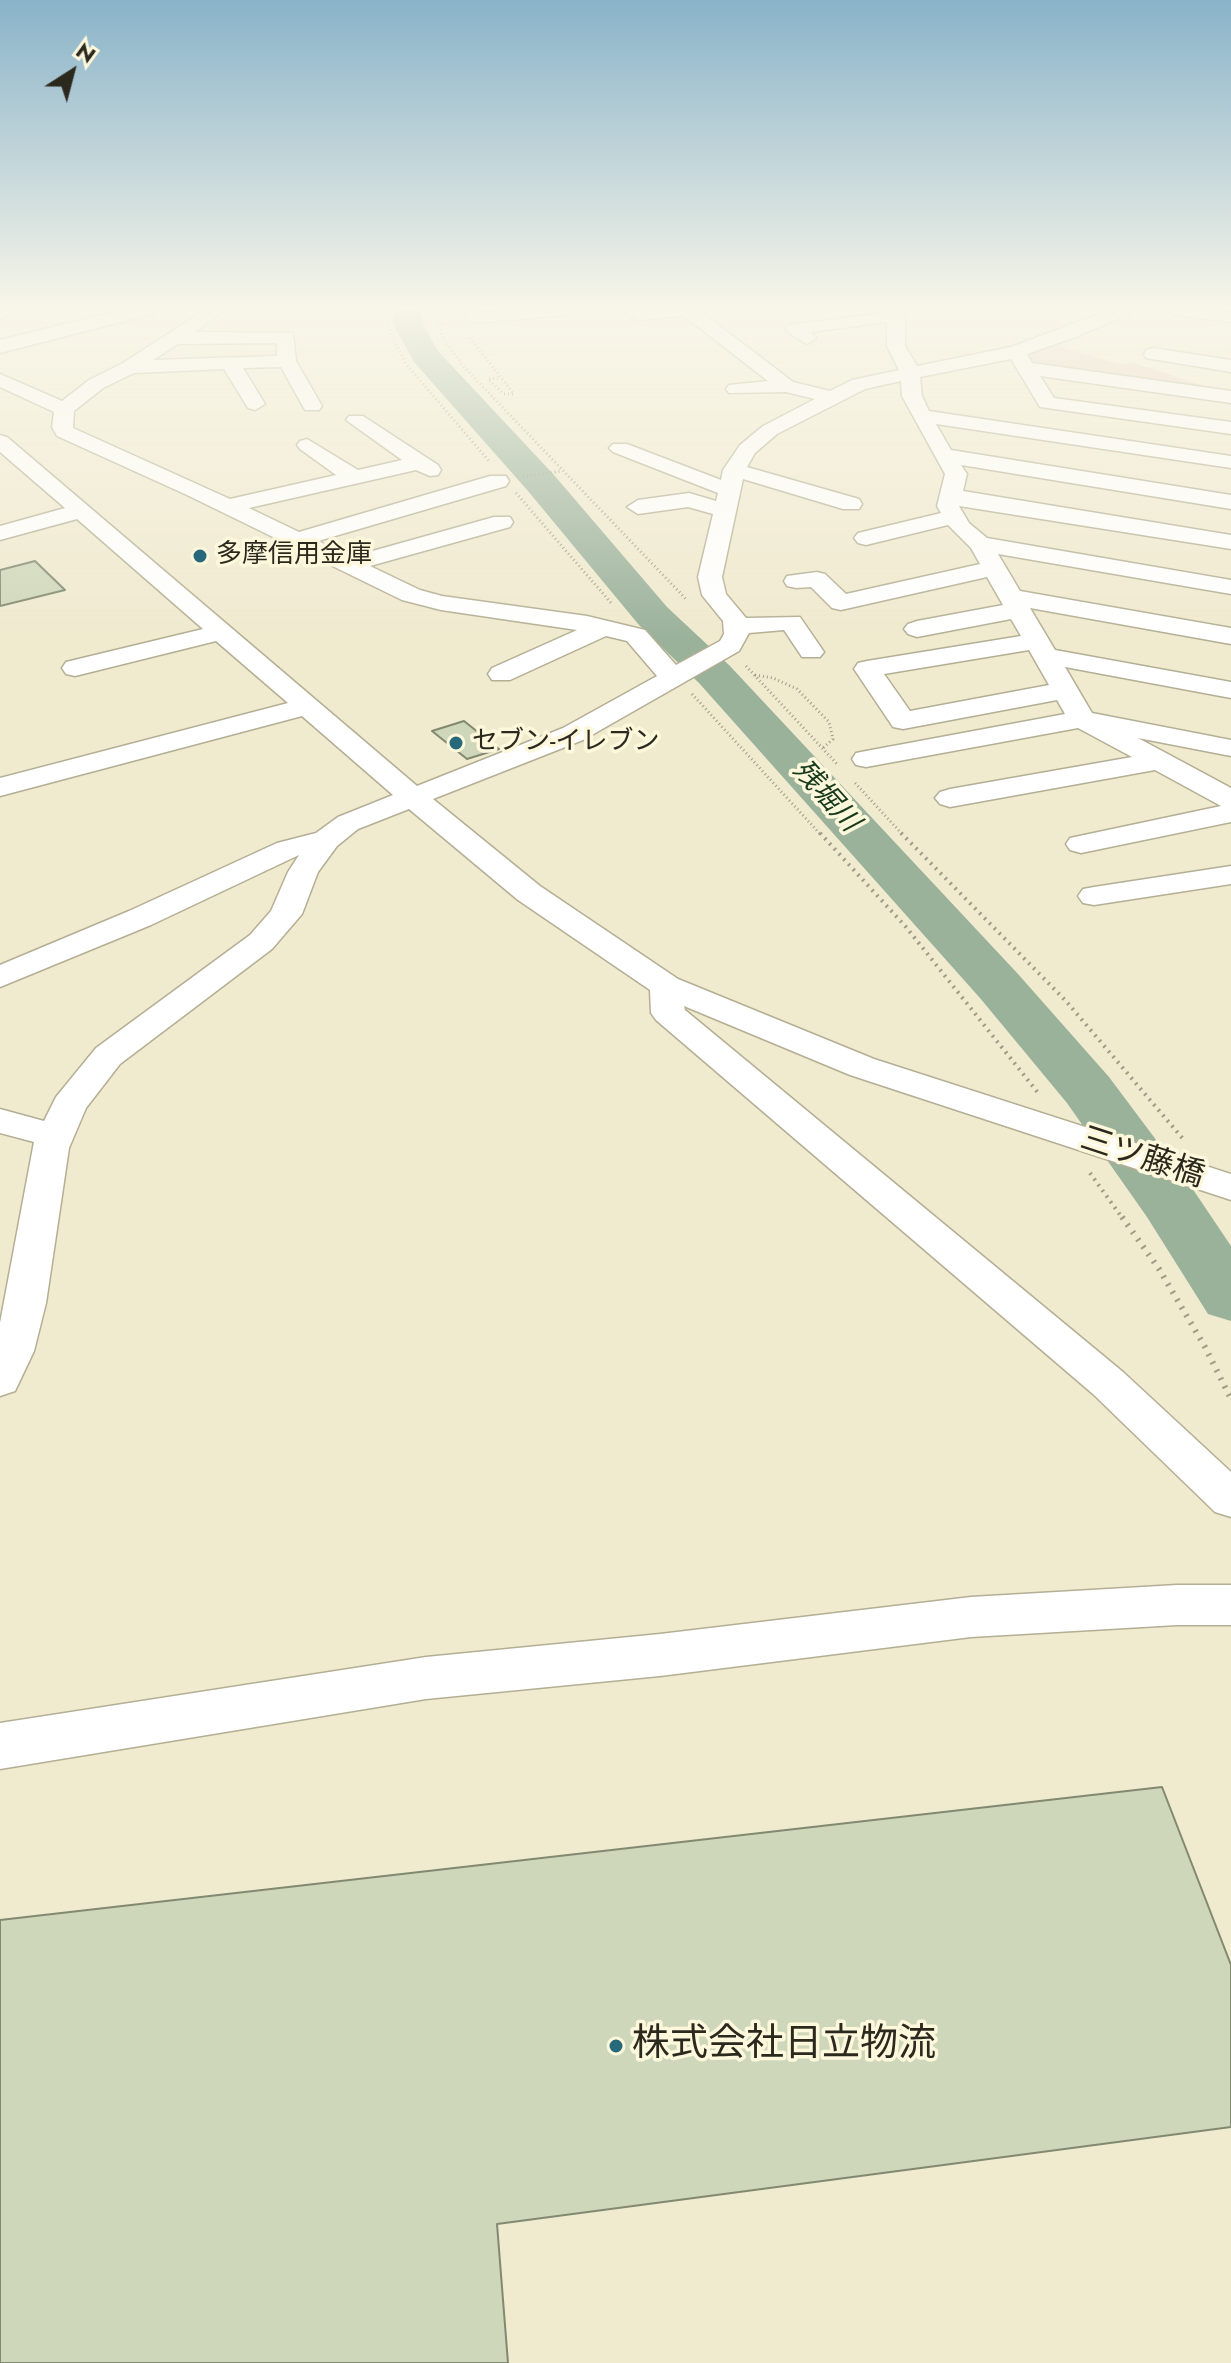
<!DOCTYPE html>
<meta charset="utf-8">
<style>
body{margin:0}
#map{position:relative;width:1231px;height:2363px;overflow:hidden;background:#f0eacf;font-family:Jost,sans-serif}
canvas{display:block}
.north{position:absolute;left:32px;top:32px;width:80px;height:80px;-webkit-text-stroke:6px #fdf7dc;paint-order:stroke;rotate:36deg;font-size:22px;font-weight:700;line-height:32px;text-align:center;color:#2b281e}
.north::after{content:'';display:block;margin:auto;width:28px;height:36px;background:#2b281e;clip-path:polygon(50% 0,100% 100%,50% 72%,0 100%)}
</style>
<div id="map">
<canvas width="1231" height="2363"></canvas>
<div class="north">N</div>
</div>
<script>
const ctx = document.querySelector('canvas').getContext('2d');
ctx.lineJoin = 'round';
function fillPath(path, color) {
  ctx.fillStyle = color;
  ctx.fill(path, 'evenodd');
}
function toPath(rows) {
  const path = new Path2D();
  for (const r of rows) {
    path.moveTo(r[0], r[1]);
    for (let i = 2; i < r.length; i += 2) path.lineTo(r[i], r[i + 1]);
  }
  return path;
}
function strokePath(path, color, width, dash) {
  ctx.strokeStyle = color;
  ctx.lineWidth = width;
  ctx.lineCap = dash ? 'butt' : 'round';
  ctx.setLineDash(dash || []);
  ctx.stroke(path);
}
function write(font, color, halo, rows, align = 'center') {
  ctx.font = font + ' Jost,"Noto Sans JP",sans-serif';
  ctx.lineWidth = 7;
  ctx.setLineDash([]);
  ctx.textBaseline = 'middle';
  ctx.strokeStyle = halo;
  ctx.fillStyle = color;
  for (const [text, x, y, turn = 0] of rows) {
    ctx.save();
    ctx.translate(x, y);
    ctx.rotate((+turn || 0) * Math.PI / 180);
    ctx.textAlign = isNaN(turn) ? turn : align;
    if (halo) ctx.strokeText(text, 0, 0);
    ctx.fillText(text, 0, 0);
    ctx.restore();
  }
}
fillPath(toPath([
 [1055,345,1123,365,1131,362,1231,395,1034,368,1022,356]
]), '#e8cec1');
fillPath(toPath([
 [393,310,421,310,423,324,438,351,554,475,667,607,729,665,1018,974,1109,1077,1192,1188,1231,1246,1231,1321,1208,1314,1147,1217,1067,1103,980,998,699,683,639,625,528,491,414,362,393,324,393,310]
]), '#9ab19a');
const building = toPath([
 [35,561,65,590,0,606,0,570,35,561],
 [464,721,499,749,467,759,432,731,464,721],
 [1162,1787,1231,1965,1231,2127,497,2224,508,2363,0,2363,0,1920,1162,1787]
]);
fillPath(building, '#ced7ba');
strokePath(building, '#828971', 2);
const minor = toPath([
 [0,310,19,310,0,318,0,310],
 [205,310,225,310,195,332,293,333,296,361,322,406,319,410,305,410,281,367,243,368,265,404,255,410,248,408,224,369,134,373,103,388,74,411,73,428,230,499,336,475,300,449,297,445,300,441,307,439,358,470,402,460,346,420,349,416,363,416,438,465,441,470,438,475,430,476,416,470,249,508,299,532,490,476,506,476,509,481,506,486,318,541,351,557,494,517,510,517,513,522,510,527,370,566,420,590,442,596,587,616,645,630,676,665,720,641,724,634,723,621,702,595,698,577,713,514,688,507,638,514,627,507,638,500,689,493,716,501,718,493,613,452,609,448,613,444,627,444,721,480,723,470,740,445,763,426,815,399,786,392,729,393,726,389,729,385,768,381,684,316,637,320,621,310,699,310,793,382,830,391,852,380,899,370,887,346,887,322,811,332,816,338,807,344,789,333,786,329,789,325,905,310,905,346,917,366,1011,347,1109,310,1132,310,1129,314,1073,338,1027,354,1032,363,1231,391,1231,403,1040,376,1054,398,1231,422,1231,434,1040,407,1011,359,920,377,922,396,929,411,1231,456,1231,468,936,424,951,450,1231,495,1231,509,961,465,967,474,963,491,1231,535,1231,549,959,506,969,523,987,538,1231,580,1231,594,998,554,1020,591,1231,628,1231,644,1030,608,1055,650,1231,682,1231,698,1065,667,1092,713,1231,740,1231,756,1138,738,1231,788,1231,822,1081,853,1070,850,1066,844,1070,838,1221,806,1155,770,950,807,940,804,935,798,940,792,950,789,1132,757,1078,728,866,767,856,765,852,759,856,753,866,751,1065,714,1057,700,903,729,893,727,854,669,858,663,867,661,1021,636,1011,619,917,637,908,634,904,629,908,624,917,621,1003,605,987,577,841,610,832,608,811,587,796,588,787,586,784,581,787,576,817,572,825,574,846,594,980,564,971,548,948,525,866,545,858,543,854,538,858,533,941,513,937,506,945,474,902,396,901,381,865,389,777,434,755,453,747,467,859,499,862,504,859,509,843,509,743,479,722,577,726,594,746,618,800,617,824,652,820,657,802,657,784,630,749,633,739,651,583,740,433,799,540,886,678,979,874,1059,1231,1174,1231,1200,850,1075,684,1006,685,1010,1123,1372,1231,1472,1231,1517,1215,1512,1093,1394,656,1020,651,1013,650,990,518,900,409,809,358,829,337,846,318,872,302,914,272,949,120,1064,86,1108,69,1148,46,1303,34,1351,15,1391,0,1396,0,1323,34,1142,0,1133,0,1109,44,1121,56,1097,96,1048,250,935,271,911,288,872,299,855,151,925,0,987,0,965,129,911,277,843,316,833,338,817,393,795,302,716,0,796,0,778,288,703,216,641,75,676,66,674,62,668,66,662,203,629,77,519,0,540,0,526,65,508,0,452,0,435,7,437,417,786,563,728,657,676,627,641,606,636,510,680,492,680,488,674,492,668,577,630,441,610,402,600,187,495,57,436,52,427,54,412,0,387,0,374,62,401,89,380,123,363,205,310],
 [277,343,277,356,153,360,178,344,277,343],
 [1029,650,1049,685,910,711,884,674,1029,650],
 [460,310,481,312,575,310,566,315,476,323,470,322,460,310],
 [1166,310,1231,312,1231,322,1175,315,1166,310],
 [1153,348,1231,360,1231,372,1146,358,1144,354,1146,350,1153,348],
 [1231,866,1231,884,1094,905,1083,903,1078,896,1083,889,1094,887,1231,866],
 [1177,1585,1231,1585,1231,1625,1177,1625,971,1637,660,1676,426,1699,0,1769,0,1723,426,1657,660,1634,971,1597,1177,1585]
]);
const major = toPath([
 [122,310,155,310,152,314,0,353,0,340,122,310]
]);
strokePath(minor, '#b4ae94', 3);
strokePath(major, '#b4ae94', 3);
strokePath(toPath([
 [386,310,391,335,406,364,489,461],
 [436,310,442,336,463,366,686,599],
 [470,338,514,394],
 [498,378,488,379,504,394,513,394],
 [523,477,561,471],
 [516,493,612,604],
 [746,666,837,764],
 [755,675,773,678,797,689,829,722,833,739,823,748],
 [692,694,821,835],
 [855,783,903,835]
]), '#a09b87', 3, [1, 3]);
strokePath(toPath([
 [820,833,906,927,1039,1094],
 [901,833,1066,1001,1184,1140],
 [1090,1173,1123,1219]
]), '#a09b87', 4, [2, 5]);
strokePath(toPath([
 [1122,1217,1159,1269,1205,1347,1231,1399]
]), '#a09b87', 6, [2, 7]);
fillPath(minor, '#fff');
fillPath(major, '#fff');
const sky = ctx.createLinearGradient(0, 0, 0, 640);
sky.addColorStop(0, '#89b3c9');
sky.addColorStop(0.48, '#f8f6e9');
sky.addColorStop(1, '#f8f6e900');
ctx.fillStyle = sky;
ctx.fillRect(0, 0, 1231, 640);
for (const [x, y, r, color] of [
 [200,556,8,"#25697a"],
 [456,743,8,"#25697a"],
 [616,2046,8,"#25697a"]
]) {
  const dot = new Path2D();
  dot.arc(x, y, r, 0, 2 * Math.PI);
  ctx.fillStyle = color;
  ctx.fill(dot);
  strokePath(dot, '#fdf7dc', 3);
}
write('26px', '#2b281e', '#fdf7dc', [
 ["多摩信用金庫",216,556],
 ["セブン-イレブン",472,743]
], 'left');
write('italic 28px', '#163a1a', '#fdf7dc', [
 ["残堀川",825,797,48]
]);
write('32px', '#2b281e', '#fdf7dc', [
 ["三ツ藤橋",1142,1159,18]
]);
write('38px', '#2b281e', '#fdf7dc', [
 ["株式会社日立物流",632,2046]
], 'left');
</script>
